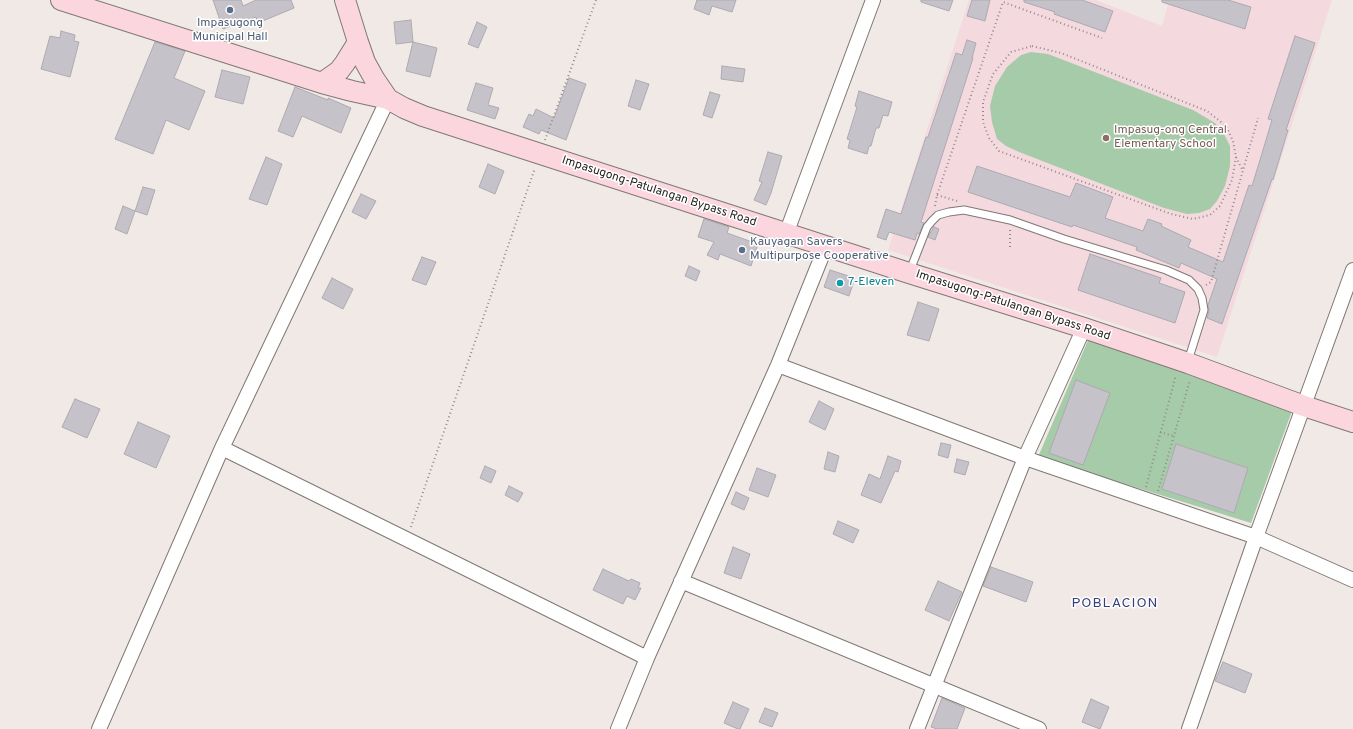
<!DOCTYPE html>
<style>
body{margin:0}
canvas{display:block;background:#f1e9e5}
</style>
<canvas width="1353" height="729"></canvas>
<script>
const ctx = document.querySelector('canvas').getContext('2d');
ctx.lineJoin = 'round';
function fillPath(path, color) {
  ctx.fillStyle = color;
  ctx.fill(path, 'evenodd');
}
function toPath(rows) {
  const path = new Path2D();
  for (const r of rows) {
    path.moveTo(r[0], r[1]);
    for (let i = 2; i < r.length; i += 2) path.lineTo(r[i], r[i + 1]);
  }
  return path;
}
function strokePath(path, color, width, dash) {
  ctx.strokeStyle = color;
  ctx.lineWidth = width;
  ctx.lineCap = dash ? 'butt' : 'round';
  ctx.setLineDash(dash || []);
  ctx.stroke(path);
}
function write(font, color, halo, rows, align = 'center') {
  ctx.font = font + ' Overpass,sans-serif';
  ctx.lineWidth = 3;
  ctx.setLineDash([]);
  ctx.textBaseline = 'middle';
  ctx.strokeStyle = halo;
  ctx.fillStyle = color;
  for (const [text, x, y, turn = 0] of rows) {
    ctx.save();
    ctx.translate(x, y);
    ctx.rotate((+turn || 0) * Math.PI / 180);
    ctx.textAlign = isNaN(turn) ? turn : align;
    if (halo) ctx.strokeText(text, 0, 0);
    ctx.fillText(text, 0, 0);
    ctx.restore();
  }
}
fillPath(toPath([
 [969,0,1096,0,1162,26,1169,0,1332,0,1217,357,888,250]
]), '#f4d9df');
fillPath(toPath([
 [1031,52,1048,54,1193,110,1215,123,1224,134,1230,146,1230,166,1225,186,1217,201,1210,209,1199,213,1187,214,1164,208,1019,152,1006,146,997,139,992,122,990,106,995,86,1007,67,1021,55],
 [1089,338,1292,411,1251,523,1038,457]
]), '#a6cba9');
const building = toPath([
 [213,0,241,0,243,6,256,0,291,0,294,8,258,23,256,17,223,29,213,0],
 [697,0,736,0,732,12,712,6,709,15,694,9,697,0],
 [921,0,953,0,949,11,921,2,921,0],
 [972,0,990,0,985,21,967,16,972,0],
 [1024,0,1082,0,1113,11,1105,32,1054,14,1055,12,1024,2,1024,0],
 [1162,0,1228,0,1251,7,1245,29,1162,2,1162,0],
 [411,20,413,42,396,44,394,22,411,20],
 [477,22,487,27,478,48,468,44,477,22],
 [61,31,75,35,74,41,79,42,70,77,41,69,50,36,60,38,61,31],
 [1295,36,1315,43,1286,130,1288,130,1273,180,1272,179,1222,324,1207,318,1209,311,1208,305,1217,279,1181,263,1179,268,1136,250,1137,247,1073,225,1072,227,968,192,977,166,1070,197,1076,183,1113,197,1105,218,1143,231,1148,219,1162,224,1161,226,1191,240,1188,247,1223,262,1249,185,1252,186,1260,160,1272,120,1268,119,1295,36],
 [967,40,976,43,972,58,973,58,921,222,924,223,919,234,917,233,915,240,889,232,886,240,877,237,886,209,901,214,926,137,928,137,956,53,962,55,967,40],
 [155,42,185,51,174,78,205,91,189,130,166,120,153,154,115,139,155,42],
 [413,42,437,48,430,77,406,71,413,42],
 [722,66,745,69,743,82,721,79,722,66],
 [222,70,250,77,243,104,215,97,222,70],
 [569,78,586,84,566,140,541,130,539,134,523,127,529,114,533,116,536,109,554,118,569,78],
 [636,80,649,84,640,110,628,106,636,80],
 [476,83,493,88,488,105,499,108,495,119,467,110,476,83],
 [295,87,328,100,328,98,351,108,341,133,302,116,293,137,278,131,295,87],
 [859,91,892,102,888,116,883,115,879,128,876,128,871,146,869,146,867,154,848,148,850,140,847,139,857,107,855,106,859,91],
 [710,92,720,95,712,118,703,115,710,92],
 [768,152,782,156,771,193,766,205,754,200,762,182,759,181,768,152],
 [266,157,282,164,267,205,249,199,266,157],
 [488,164,504,171,495,194,479,187,488,164],
 [143,187,155,190,147,215,135,211,143,187],
 [361,194,376,201,366,219,352,212,361,194],
 [123,206,135,211,127,234,115,229,123,206],
 [704,219,729,227,727,233,758,244,751,266,720,254,718,260,707,255,714,242,698,237,704,219],
 [934,227,939,229,935,240,928,237,934,227],
 [1090,254,1161,278,1159,283,1185,292,1175,323,1078,290,1090,254],
 [422,257,436,262,426,285,412,280,422,257],
 [689,266,700,271,696,281,685,276,689,266],
 [830,270,855,278,849,296,824,287,830,270],
 [332,278,353,289,343,309,322,298,332,278],
 [918,302,939,309,929,341,907,335,918,302],
 [1076,380,1110,393,1083,465,1049,453,1076,380],
 [75,399,100,409,87,438,62,427,75,399],
 [819,401,834,409,825,430,809,422,819,401],
 [138,422,170,436,156,468,124,454,138,422],
 [941,443,951,445,948,458,938,455,941,443],
 [1176,444,1248,468,1234,513,1162,489,1176,444],
 [828,452,839,456,835,472,824,469,828,452],
 [888,456,901,461,898,472,895,471,881,503,861,495,869,474,880,479,888,456],
 [957,459,969,462,965,475,954,472,957,459],
 [485,466,496,471,491,483,480,478,485,466],
 [757,468,776,475,768,497,749,490,757,468],
 [509,486,523,493,518,502,505,495,509,486],
 [736,492,749,498,744,510,731,504,736,492],
 [838,521,859,530,853,543,833,534,838,521],
 [733,547,750,554,741,579,724,573,733,547],
 [991,567,1033,582,1026,602,983,586,991,567],
 [603,569,629,581,631,579,640,583,638,588,641,588,635,600,627,596,623,604,593,590,603,569],
 [938,581,962,592,949,621,925,610,938,581],
 [1223,662,1252,674,1245,693,1215,681,1223,662],
 [942,698,965,708,957,729,937,729,931,727,942,698],
 [1091,699,1109,707,1100,729,1082,722,1091,699],
 [733,702,749,709,740,729,738,729,724,723,733,702],
 [765,708,778,713,772,727,759,722,765,708]
]);
fillPath(building, '#c5c2c9');
strokePath(building, '#adaab1', 1);
const lane = toPath([
 [909,273,927,227,932,221,938,215,949,212,964,210,1010,220,1064,239,1166,270,1189,280,1198,289,1202,298,1204,310,1188,361]
]);
const street = toPath([
 [786,234,873,0],
 [1353,270,1256,537,1353,580],
 [778,365,1025,458,1256,537,1189,729],
 [222,448,647,658],
 [681,581,1039,729],
 [99,729,222,448,388,99],
 [618,729,647,658,778,365,826,246],
 [917,729,1025,458,1084,328]
]);
const secondary = toPath([
 [61,0,322,83,352,91,388,99],
 [345,0,358,42,365,62,375,80,388,99,404,108,423,116,909,273,1084,328,1188,363,1304,406,1353,422],
 [322,83,339,71,345,63,358,42]
]);
strokePath(lane, '#7f7874', 9);
strokePath(street, '#7f7874', 16);
strokePath(secondary, '#7f7874', 22);
strokePath(toPath([
 [1032,46,1061,53,1207,111,1226,126,1233,141,1236,157,1232,180,1220,206,1210,215,1193,219,1171,214,999,151,989,138,983,122,983,102,993,74,1011,52,1032,46],
 [545,140,596,0],
 [1236,157,1243,171],
 [937,195,957,201],
 [935,206,937,195,1003,2,1102,38],
 [1010,247,1010,230],
 [1206,285,1211,282,1258,118],
 [1160,432,1174,436],
 [1146,487,1176,375],
 [1158,491,1190,380],
 [411,527,535,168]
]), '#908b88', 2, [1, 3]);
strokePath(lane, '#fff', 7);
strokePath(street, '#fff', 14);
strokePath(secondary, '#fcd6df', 20);
for (const [x, y, r, color] of [
 [230,10,4,"#5c6f8a"],
 [1106,138,4,"#8d6e63"],
 [742,250,4,"#5c6f8a"],
 [840,283,4,"#0f9aa8"]
]) {
  const dot = new Path2D();
  dot.arc(x, y, r, 0, 2 * Math.PI);
  ctx.fillStyle = color;
  ctx.fill(dot);
  strokePath(dot, '#fff', 1.5);
}
write('12px', '#4e5e75', '#fff', [
 ["Impasugong",230,24],
 ["Municipal Hall",230,38],
 ["Kauyagan Savers",750,243,"left"],
 ["Multipurpose Cooperative",750,257,"left"]
]);
write('12px', '#785e54', '#fff', [
 ["Impasug-ong Central",1114,131],
 ["Elementary School",1114,145]
], 'left');
write('12px', '#221f1d', '#fff', [
 ["Impasugong-Patulangan Bypass Road",659,192,18],
 ["Impasugong-Patulangan Bypass Road",1013,306,18]
]);
write('12px', '#0d838f', '#fff', [
 ["7-Eleven",848,283]
], 'left');
ctx.letterSpacing = '1px';
write('14px', '#35417c', '#fff', [
 ["POBLACION",1115,604]
]);
ctx.letterSpacing = '0px';
</script>
